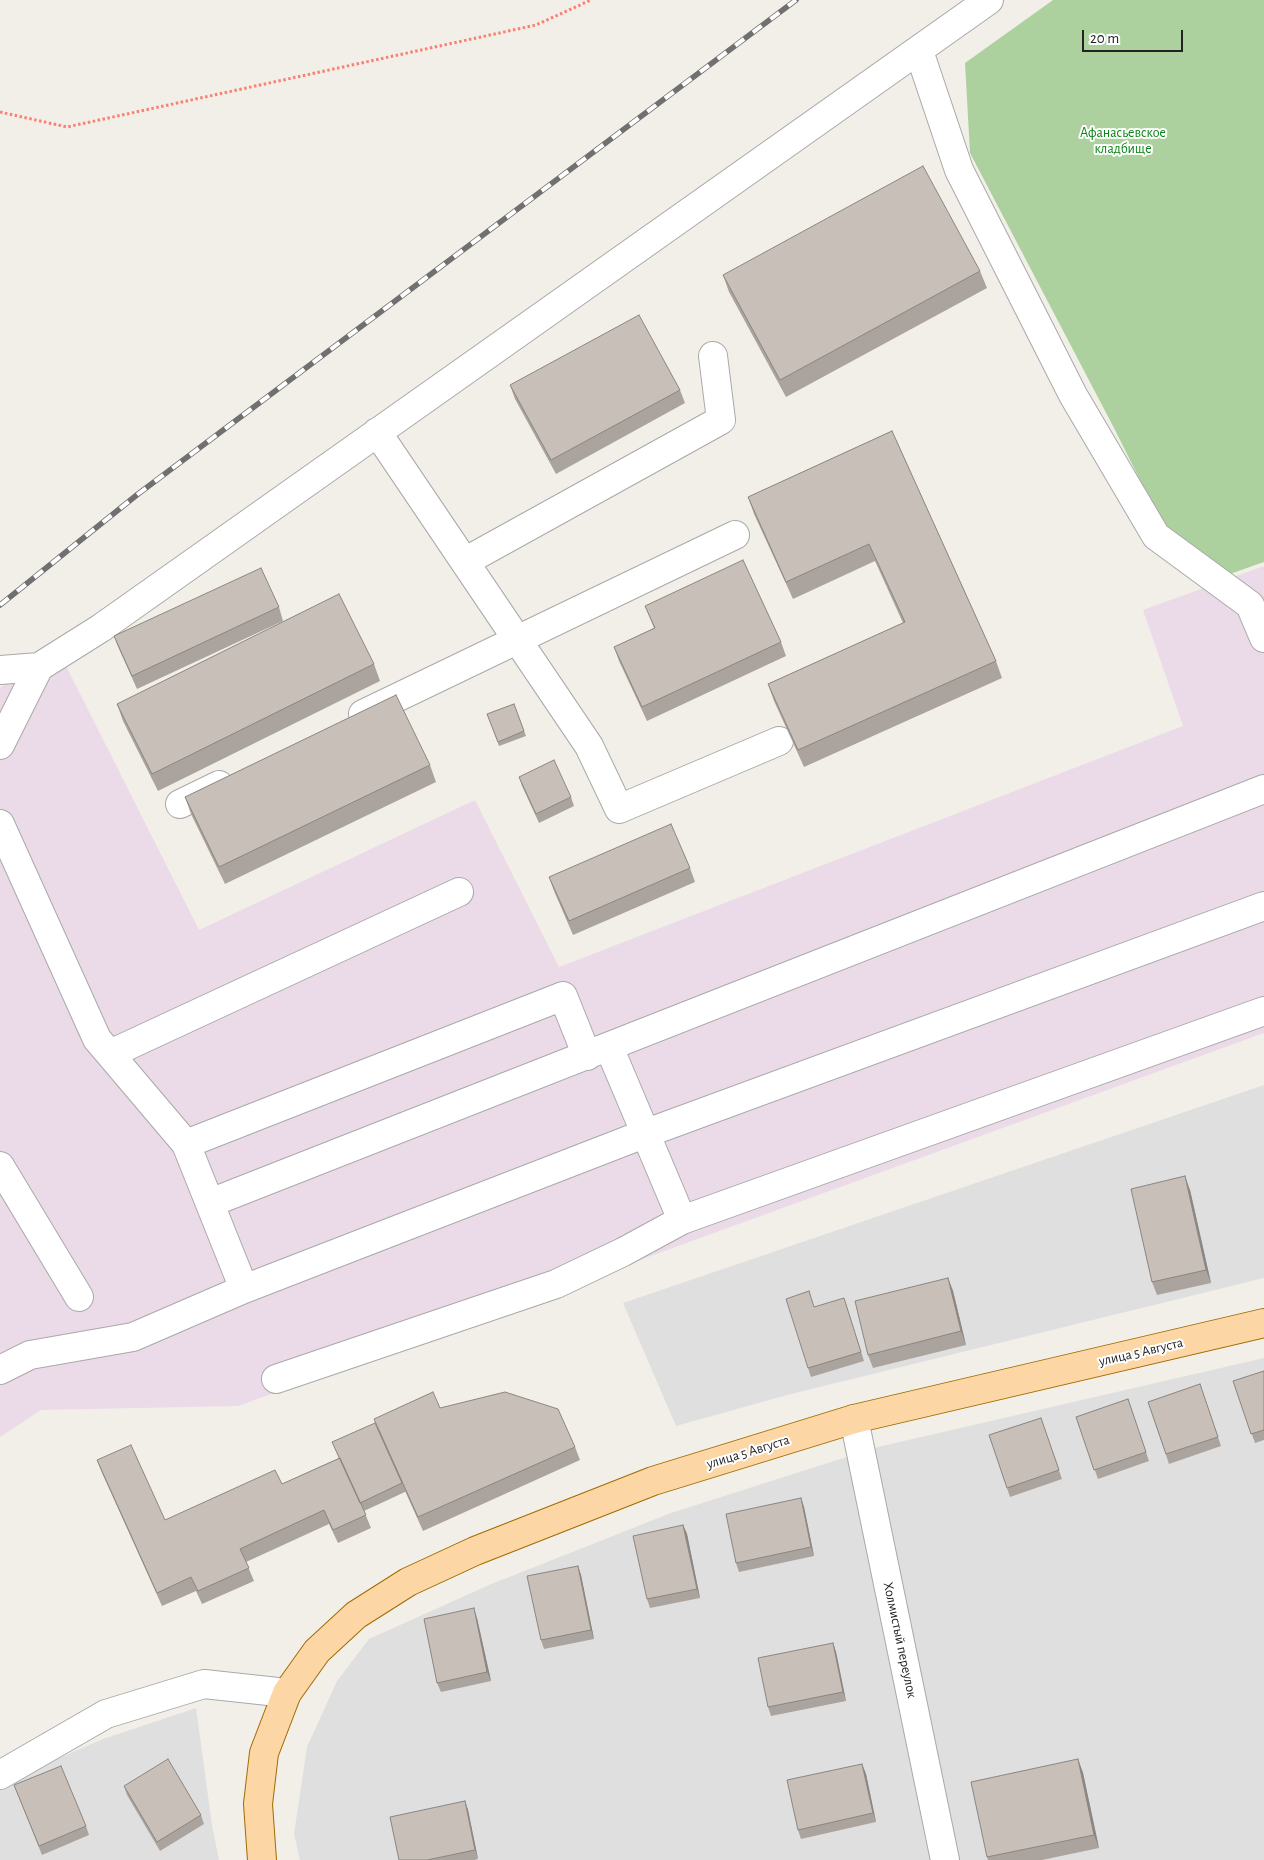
<!DOCTYPE html>
<meta charset="utf-8">
<style>
body{margin:0}
#map{position:relative;width:1264px;height:1860px;overflow:hidden;background:#f2efe9;font-family:"Alegreya Sans",sans-serif}
canvas{display:block}
.scale{position:absolute;left:1082px;top:30px;width:101px;height:22px;box-sizing:border-box;border:2px solid #222;border-top:0;padding-left:6px;font-size:15px;line-height:18px;white-space:nowrap;color:#222;-webkit-text-stroke:4px #fff;paint-order:stroke}
</style>
<div id="map">
<canvas width="1264" height="1860"></canvas>
<div class="scale">20 m</div>
</div>
<script>
const ctx = document.querySelector('canvas').getContext('2d');
ctx.lineJoin = 'round';
function fillPath(path, color) {
  ctx.fillStyle = color;
  ctx.fill(path, 'evenodd');
}
function toPath(rows) {
  const path = new Path2D();
  for (const r of rows) {
    path.moveTo(r[0], r[1]);
    for (let i = 2; i < r.length; i += 2) path.lineTo(r[i], r[i + 1]);
  }
  return path;
}
function strokePath(path, color, width, dash) {
  ctx.strokeStyle = color;
  ctx.lineWidth = width;
  ctx.lineCap = dash ? 'butt' : 'round';
  ctx.setLineDash(dash || []);
  ctx.stroke(path);
}
function write(font, color, halo, rows, align = 'center') {
  ctx.font = font + ' "Alegreya Sans",sans-serif';
  ctx.lineWidth = 4;
  ctx.setLineDash([]);
  ctx.textBaseline = 'middle';
  ctx.strokeStyle = halo;
  ctx.fillStyle = color;
  for (const [text, x, y, turn = 0] of rows) {
    ctx.save();
    ctx.translate(x, y);
    ctx.rotate((+turn || 0) * Math.PI / 180);
    ctx.textAlign = isNaN(turn) ? turn : align;
    if (halo) ctx.strokeText(text, 0, 0);
    ctx.fillText(text, 0, 0);
    ctx.restore();
  }
}
fillPath(toPath([
 [1264,1085,1264,1278,791,1394,676,1426,623,1303],
 [1264,1358,1264,1860,300,1860,294,1834,307,1747,337,1681,369,1639,489,1585,671,1513,878,1447],
 [196,1708,212,1825,219,1860,0,1860,0,1784,103,1739]
]), '#e0dfdf');
fillPath(toPath([
 [1264,566,1264,1033,238,1406,41,1410,0,1437,0,688,55,644,199,930,475,800,559,967,1183,726,1143,610]
]), '#ebdbe8');
fillPath(toPath([
 [1053,0,1264,0,1264,562,1227,575,1163,526,1114,428,970,153,965,63]
]), '#add19e');
const minor = toPath([
 [919,51,959,170,1073,395,1156,536,1250,605,1264,638],
 [377,432,589,746,619,809,779,741],
 [466,561,721,420,713,356],
 [0,670,39,667,101,628,989,0],
 [363,714,735,535],
 [0,745,39,667],
 [180,804,219,785],
 [0,824,97,1039,186,1144,244,1289,644,1134,1264,906],
 [609,1047,682,1220,1264,1011],
 [110,1054,459,892],
 [186,1144,563,996,587,1056],
 [0,1166,79,1297],
 [210,1203,1264,789],
 [0,1370,30,1355,133,1337,244,1289],
 [276,1379,556,1284,623,1252,682,1220],
 [854,1419,945,1860],
 [0,1775,106,1714,204,1684,287,1693]
]);
const major = toPath([
 [262,1860,258,1804,264,1753,287,1693,317,1651,356,1615,408,1582,475,1551,653,1481,854,1419,1264,1323]
]);
strokePath(minor, '#a9a9a9', 30);
strokePath(major, '#a06b00', 30);
strokePath(toPath([
 [0,112,67,127,536,25,591,0]
]), '#fa8072', 3, [2.5, 2.5]);
strokePath(minor, '#fff', 28);
strokePath(major, '#fcd6a4', 28);
const rail = toPath([
 [0,605,138,494,796,0]
]);
strokePath(rail, '#707070', 5.5);
strokePath(rail, '#fff', 4, [11]);
fillPath(toPath([
 [980,271,987,288,786,397,729,292,723,275],
 [510,385,680,390,685,403,556,474,515,399],
 [892,431,996,661,1002,678,804,767,774,701,768,684,903,623,875,561,793,599,754,514,748,497],
 [645,606,781,642,786,656,647,721,619,661,614,647,654,628],
 [279,607,283,621,137,689,119,649,114,636],
 [374,664,380,681,158,791,123,721,117,704],
 [514,704,526,736,499,746,487,714],
 [430,765,436,782,225,884,191,814,185,797],
 [519,777,571,797,574,806,539,823,522,786],
 [690,868,695,882,573,935,554,891,549,877],
 [1190,1190,1211,1283,1157,1295,1152,1282],
 [948,1278,953,1291,966,1345,873,1368,868,1355],
 [844,1298,864,1361,811,1377,808,1368],
 [1264,1371,1264,1440,1255,1443,1233,1381],
 [1200,1384,1221,1446,1169,1464,1148,1402],
 [1128,1399,1149,1461,1098,1479,1076,1417],
 [440,1408,575,1447,580,1460,423,1531,405,1491,405,1492,364,1511,371,1528,338,1543,329,1524,246,1562,254,1581,202,1604,196,1591,162,1606,102,1473,97,1460,165,1520,282,1484,339,1458,332,1442],
 [1041,1418,1062,1479,1010,1497,989,1435],
 [801,1498,804,1507,814,1556,739,1572,736,1563],
 [683,1525,687,1534,700,1598,650,1608,647,1599],
 [578,1566,581,1575,594,1639,544,1649,541,1640],
 [477,1618,491,1681,441,1692,437,1683],
 [833,1643,836,1652,846,1701,771,1716,768,1707],
 [1078,1759,1083,1773,1099,1848,1042,1860,988,1860,987,1857],
 [862,1764,866,1774,876,1822,801,1839,798,1830],
 [14,1785,86,1826,89,1835,42,1855],
 [124,1786,201,1815,204,1824,160,1851,127,1795],
 [465,1801,468,1810,478,1859,474,1860,399,1860]
]), '#aba49e');
fillPath(toPath([
 [1185,1176,1190,1190,1211,1283,1206,1270],
 [948,1278,953,1291,966,1345,961,1331],
 [801,1498,804,1507,814,1556,811,1547],
 [683,1525,687,1534,700,1598,697,1589],
 [578,1566,581,1575,594,1639,591,1630],
 [474,1608,477,1618,491,1681,487,1672],
 [833,1643,836,1652,846,1701,843,1692],
 [1078,1759,1083,1773,1099,1848,1094,1835],
 [862,1764,866,1774,876,1822,873,1813],
 [465,1801,468,1810,478,1859,475,1850]
]), '#8b8681');
const building = toPath([
 [923,166,980,271,780,380,723,275,923,166],
 [639,315,680,390,551,460,510,385,639,315],
 [892,431,996,661,798,750,768,684,905,622,869,544,786,582,748,497,892,431],
 [743,560,781,642,642,707,614,647,655,628,645,606,743,560],
 [261,568,279,607,132,676,114,636,261,568],
 [339,594,374,664,152,774,117,704,339,594],
 [396,695,430,765,219,867,185,797,396,695],
 [514,704,524,731,498,742,487,714,514,704],
 [554,760,571,797,536,814,519,777,554,760],
 [671,824,690,868,569,921,549,877,671,824],
 [1185,1176,1206,1270,1152,1282,1131,1189,1185,1176],
 [948,1278,961,1331,868,1355,855,1301,948,1278],
 [809,1291,814,1307,844,1298,861,1352,808,1368,786,1299,809,1291],
 [1264,1371,1264,1430,1251,1434,1233,1381,1264,1371],
 [1200,1384,1218,1437,1166,1454,1148,1402,1200,1384],
 [433,1392,440,1408,505,1392,558,1409,575,1447,418,1517,374,1419,433,1392],
 [1128,1399,1146,1452,1094,1470,1076,1417,1128,1399],
 [1041,1418,1059,1470,1007,1488,989,1435,1041,1418],
 [375,1423,402,1483,360,1503,332,1442,375,1423],
 [131,1445,165,1520,275,1470,282,1484,340,1458,366,1515,333,1530,324,1510,240,1549,249,1568,198,1591,191,1577,157,1593,97,1460,131,1445],
 [801,1498,811,1547,736,1563,726,1514,801,1498],
 [683,1525,697,1589,647,1599,633,1536,683,1525],
 [578,1566,591,1630,541,1640,527,1576,578,1566],
 [474,1608,487,1672,437,1683,424,1619,474,1608],
 [833,1643,843,1692,768,1707,758,1658,833,1643],
 [168,1759,201,1815,157,1842,124,1786,168,1759],
 [1078,1759,1094,1835,987,1857,971,1782,1078,1759],
 [862,1764,873,1813,798,1830,787,1780,862,1764],
 [61,1766,86,1826,39,1846,14,1785,61,1766],
 [465,1801,475,1850,427,1860,399,1860,390,1817,465,1801]
]);
fillPath(building, '#c7bfb8');
strokePath(building, '#8b8681', 1);
write('14px', '#0c8416', '#fff', [
 ["Афанасьевское",1123,133],
 ["кладбище",1123,149]
]);
write('14px', '#222', '#fff', [
 ["улица 5 Августа",1141,1352,-13],
 ["улица 5 Августа",748,1452,-17],
 ["Холмистый переулок",900,1640,78]
]);
</script>
